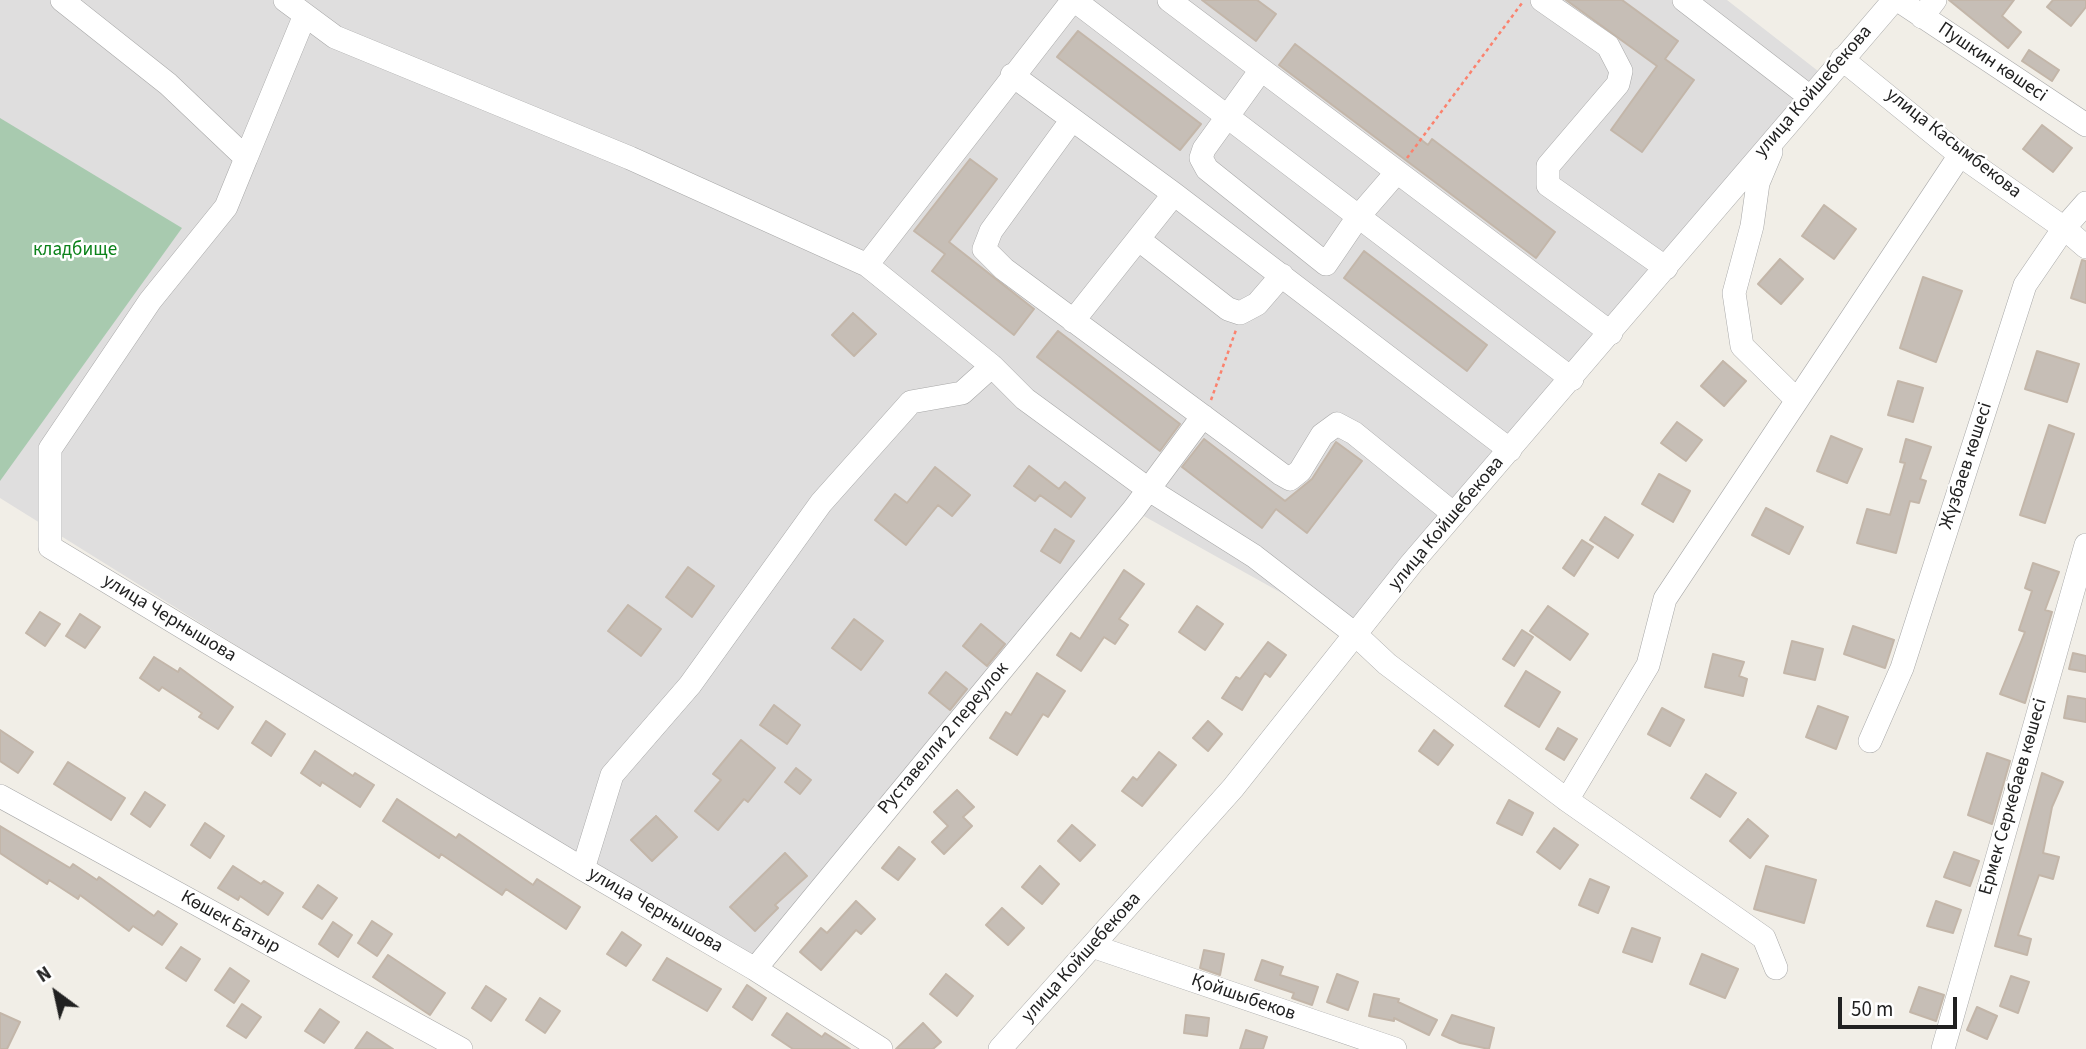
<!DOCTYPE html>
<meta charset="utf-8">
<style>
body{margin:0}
#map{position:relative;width:2086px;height:1049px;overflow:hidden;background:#f1eee7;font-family:"Source Sans 3",sans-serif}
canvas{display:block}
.north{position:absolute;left:21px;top:958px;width:70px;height:70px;-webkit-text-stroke:5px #fff;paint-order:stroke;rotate:327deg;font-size:19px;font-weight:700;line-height:28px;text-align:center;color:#212121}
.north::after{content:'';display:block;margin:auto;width:24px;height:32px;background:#212121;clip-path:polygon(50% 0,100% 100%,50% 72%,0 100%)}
.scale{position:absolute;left:1838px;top:997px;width:119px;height:32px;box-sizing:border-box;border:4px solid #212121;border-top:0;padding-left:9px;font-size:21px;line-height:24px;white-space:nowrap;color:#212121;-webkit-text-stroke:5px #fff;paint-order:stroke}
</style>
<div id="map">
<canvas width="2086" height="1049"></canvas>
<div class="north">N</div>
<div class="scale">50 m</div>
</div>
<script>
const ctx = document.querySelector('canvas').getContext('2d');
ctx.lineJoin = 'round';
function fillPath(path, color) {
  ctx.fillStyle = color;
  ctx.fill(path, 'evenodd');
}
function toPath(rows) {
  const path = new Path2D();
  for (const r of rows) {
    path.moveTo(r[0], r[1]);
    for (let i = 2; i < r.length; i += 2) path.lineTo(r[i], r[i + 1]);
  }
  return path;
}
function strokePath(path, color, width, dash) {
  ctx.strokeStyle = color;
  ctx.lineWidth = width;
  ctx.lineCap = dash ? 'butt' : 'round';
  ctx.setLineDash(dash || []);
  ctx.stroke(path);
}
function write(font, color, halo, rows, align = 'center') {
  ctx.font = font + ' "Source Sans 3",sans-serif';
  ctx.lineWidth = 5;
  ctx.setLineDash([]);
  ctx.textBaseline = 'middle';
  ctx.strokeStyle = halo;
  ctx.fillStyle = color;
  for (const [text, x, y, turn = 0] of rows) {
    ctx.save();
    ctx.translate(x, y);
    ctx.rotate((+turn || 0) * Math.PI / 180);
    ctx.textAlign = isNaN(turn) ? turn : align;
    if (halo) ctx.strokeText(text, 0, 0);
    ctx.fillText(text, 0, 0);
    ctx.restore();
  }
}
fillPath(toPath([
 [0,0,1727,0,1827,78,1355,634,1133,510,755,969,0,498]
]), '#dfdede');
fillPath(toPath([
 [0,118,182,228,0,481]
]), '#a8caaf');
const building = toPath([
 [1202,0,1257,0,1276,14,1256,41,1202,0],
 [1566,0,1622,0,1678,41,1665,59,1694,80,1642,152,1611,130,1657,66,1566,0],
 [1949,0,2014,0,2002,16,2021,32,2008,48,1949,0],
 [2053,0,2086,0,2086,7,2071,26,2047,7,2053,0],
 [1078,31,1201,124,1180,150,1057,57,1078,31],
 [1295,44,1428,145,1432,139,1555,232,1536,258,1279,65,1295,44],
 [2029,50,2059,70,2052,81,2022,61,2029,50],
 [2042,125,2072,148,2053,172,2023,149,2042,125],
 [970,159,997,179,949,242,1034,309,1014,335,932,271,945,254,914,231,970,159],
 [1824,205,1856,229,1834,259,1802,236,1824,205],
 [1364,251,1487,345,1467,371,1344,278,1364,251],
 [1780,259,1803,279,1781,304,1758,284,1780,259],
 [2082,260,2086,261,2086,303,2071,298,2082,260],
 [1923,277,1962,291,1936,362,1900,348,1923,277],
 [853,313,876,334,854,356,832,335,853,313],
 [1058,331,1180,424,1160,451,1037,357,1058,331],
 [2037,351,2079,364,2067,402,2025,389,2037,351],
 [1723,361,1746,381,1724,406,1701,386,1723,361],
 [1898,381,1923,388,1913,422,1888,415,1898,381],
 [1677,422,1702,440,1686,461,1661,443,1677,422],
 [2049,425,2074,434,2045,523,2020,515,2049,425],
 [1831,436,1862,449,1847,483,1817,471,1831,436],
 [1204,439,1285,501,1312,479,1336,442,1362,461,1307,533,1276,509,1262,528,1182,467,1204,439],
 [1906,439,1931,447,1920,479,1926,481,1919,503,1910,501,1896,553,1857,543,1867,509,1890,515,1905,463,1900,462,1906,439],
 [1029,466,1059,489,1065,482,1085,498,1071,517,1040,495,1035,501,1014,486,1029,466],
 [935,467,970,495,952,516,938,505,906,545,875,520,895,494,907,503,935,467],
 [1659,474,1690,491,1673,522,1642,504,1659,474],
 [1766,508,1803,527,1789,554,1752,535,1766,508],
 [1605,517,1633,535,1618,558,1590,540,1605,517],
 [1055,529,1074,541,1060,563,1041,551,1055,529],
 [1582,540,1593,547,1574,576,1563,568,1582,540],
 [2033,563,2059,572,2045,610,2052,612,2025,703,2000,694,2025,632,2019,630,2032,591,2025,588,2033,563],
 [688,567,714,586,692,617,666,597,688,567],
 [1124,570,1144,584,1119,619,1128,625,1115,644,1104,637,1081,671,1057,655,1071,633,1080,639,1124,570],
 [628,605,661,629,641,656,608,631,628,605],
 [1197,606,1223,624,1205,650,1179,632,1197,606],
 [1548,606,1588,634,1570,660,1530,631,1548,606],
 [40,612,60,624,45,646,26,633,40,612],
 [80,614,100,627,85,648,66,636,80,614],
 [854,619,883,641,861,670,832,648,854,619],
 [981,624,1005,644,987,666,963,646,981,624],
 [1853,626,1894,640,1885,668,1844,654,1853,626],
 [1522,630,1533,637,1514,666,1503,659,1522,630],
 [1792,641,1823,649,1815,680,1784,673,1792,641],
 [1268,642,1286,655,1270,677,1265,673,1242,710,1222,698,1236,677,1240,679,1268,642],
 [2073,653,2086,656,2086,672,2069,669,2073,653],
 [1713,654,1744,662,1739,676,1747,679,1743,696,1705,687,1713,654],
 [154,657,178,672,180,668,233,707,218,729,199,717,202,713,162,687,159,691,140,678,154,657],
 [1526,671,1560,692,1539,727,1505,706,1526,671],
 [946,672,967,689,950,710,929,693,946,672],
 [1037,673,1065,691,1048,717,1043,714,1017,755,990,738,1006,712,1011,715,1037,673],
 [2068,696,2086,699,2086,722,2064,718,2068,696],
 [774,705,800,725,787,744,760,725,774,705],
 [1818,706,1848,717,1836,749,1806,737,1818,706],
 [1662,708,1684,720,1670,746,1648,734,1662,708],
 [266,721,285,734,271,756,252,743,266,721],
 [1208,721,1222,734,1208,751,1193,738,1208,721],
 [1558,728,1577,739,1564,760,1546,749,1558,728],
 [0,730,33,752,18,773,0,761,0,730],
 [1434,730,1453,745,1438,765,1419,751,1434,730],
 [741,740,775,768,748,802,744,799,718,830,695,811,721,780,713,774,741,740],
 [315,751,353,776,355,773,374,785,360,807,322,782,320,786,301,773,315,751],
 [1159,752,1176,765,1142,806,1122,791,1133,777,1137,780,1159,752],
 [1987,753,2010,761,1992,824,1968,815,1987,753],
 [68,762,125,798,111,820,54,784,68,762],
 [796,768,811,780,800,794,785,782,796,768],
 [2042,773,2063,782,2052,807,2043,853,2059,857,2053,879,2039,875,2018,935,2031,939,2027,955,1995,946,2042,773],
 [1706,774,1736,793,1720,817,1691,798,1706,774],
 [957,790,974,807,963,817,972,826,944,854,932,842,948,826,934,812,957,790],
 [145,792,165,805,150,827,131,814,145,792],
 [397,799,456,838,459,834,533,885,537,879,580,907,566,929,506,889,502,895,441,854,439,858,383,821,397,799],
 [1509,800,1533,813,1522,835,1497,823,1509,800],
 [656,816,677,837,652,861,631,840,656,816],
 [1748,819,1768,836,1750,858,1730,841,1748,819],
 [205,823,224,836,210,858,191,845,205,823],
 [1072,825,1095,845,1080,861,1058,841,1072,825],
 [0,826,70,868,73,864,97,880,99,877,154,916,158,911,177,924,162,945,133,926,129,931,80,895,78,899,49,880,47,884,0,853,0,826],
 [1554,828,1578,845,1560,869,1537,852,1554,828],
 [899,847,915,859,898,880,882,868,899,847],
 [1954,852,1979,861,1970,886,1944,877,1954,852],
 [785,853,807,876,775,905,778,908,755,931,730,907,785,853],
 [233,866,261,884,264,881,283,893,268,915,240,896,238,900,218,888,233,866],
 [1040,866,1059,884,1042,904,1022,887,1040,866],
 [1766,866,1816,880,1804,923,1754,909,1766,866],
 [1590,879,1609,887,1598,913,1579,905,1590,879],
 [318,885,337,898,322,919,303,907,318,885],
 [856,901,875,919,861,934,856,930,821,970,800,952,821,928,827,933,856,901],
 [1936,901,1961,910,1953,933,1927,926,1936,901],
 [1002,908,1024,928,1008,945,986,925,1002,908],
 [372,921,392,934,377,956,358,943,372,921],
 [333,922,352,935,338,957,319,944,333,922],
 [1632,928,1660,938,1652,962,1623,952,1632,928],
 [622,932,641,945,626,966,607,954,622,932],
 [181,947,200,959,186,981,166,968,181,947],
 [1204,950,1224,954,1220,975,1200,968,1204,950],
 [1702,954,1738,969,1725,998,1690,984,1702,954],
 [388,955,445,993,430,1015,373,977,388,955],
 [667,958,721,989,707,1011,653,980,667,958],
 [1262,960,1283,967,1280,975,1318,987,1312,1005,1292,998,1294,993,1255,980,1262,960],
 [230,968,249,981,234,1003,215,990,230,968],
 [946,974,973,996,957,1016,930,994,946,974],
 [1337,974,1358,982,1348,1010,1327,1002,1337,974],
 [2011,976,2029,982,2018,1013,2000,1006,2011,976],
 [747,985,766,998,752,1020,733,1007,747,985],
 [486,986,506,999,491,1021,472,1008,486,986],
 [1919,987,1944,995,1936,1021,1910,1012,1919,987],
 [1374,994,1399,999,1398,1002,1437,1020,1429,1035,1394,1018,1394,1021,1369,1016,1374,994],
 [540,998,560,1011,545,1033,526,1020,540,998],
 [242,1004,261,1017,246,1038,227,1026,242,1004],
 [1977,1007,1997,1016,1987,1039,1967,1030,1977,1007],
 [320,1009,339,1022,324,1043,305,1031,320,1009],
 [0,1013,20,1022,7,1049,0,1049,0,1013],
 [787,1013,822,1037,825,1033,850,1049,793,1049,772,1035,787,1013],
 [1186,1015,1209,1018,1207,1036,1184,1033,1186,1015],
 [1452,1015,1494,1028,1489,1049,1460,1043,1442,1035,1452,1015],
 [923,1023,941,1042,933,1049,896,1049,923,1023],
 [1246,1030,1267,1037,1263,1049,1240,1049,1246,1030],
 [367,1032,393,1049,355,1049,367,1032]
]);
fillPath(building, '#c6beb6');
strokePath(building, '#c3b6a9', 2);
const minor = toPath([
 [62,0,168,84,246,158,226,207,150,301,50,449,50,547,583,869,755,969,881,1049],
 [285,0,335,37,630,158,867,265,992,366,1025,399,1148,489,1254,556,1355,634,1387,664,1567,800,1764,938,1776,968],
 [1074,0,1572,379],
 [1169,0,1611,333],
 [1542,0,1608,46,1621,71,1618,84,1548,166,1548,185,1666,268],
 [1684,0,1810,97],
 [1898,0,2086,125],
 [1922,17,1935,0],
 [1842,59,1960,155,2064,228,2086,247],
 [1261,70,1204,149,1201,158,1207,169,1326,264,1358,217,1397,172],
 [1012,75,1174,194,1510,450],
 [1071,121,991,231,984,249,1004,269,1281,474,1290,479,1300,471,1322,435,1337,424,1354,433,1454,514],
 [1771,152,1758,183,1752,226,1734,293,1742,346,1797,400],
 [246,158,305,15],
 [1138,239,1228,309,1240,313,1257,304,1282,275],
 [867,265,1073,0],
 [1073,321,1174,194],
 [1870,741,1902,668,2025,285,2064,228,2086,203],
 [0,796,461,1049],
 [1567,800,1648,665,1665,599,1960,155],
 [583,869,612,775,690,685,821,503,911,402,962,393,992,366],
 [1092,946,1395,1049],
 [755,969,1134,509,1203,416],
 [1000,1049,1233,788,1411,564,1894,0],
 [1943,1049,2086,545]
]);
strokePath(minor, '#a8a8a8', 24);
strokePath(toPath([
 [1407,158,1522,3],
 [1211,400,1236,330]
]), '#fb826e', 2.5, [3.5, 3.5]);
strokePath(minor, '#fff', 23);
write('19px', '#212121', '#fff', [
 ["Пушкин көшесі",1992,63,34],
 ["улица Койшебекова",1814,92,-49],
 ["улица Касымбекова",1953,144,38],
 ["Жүзбаев көшесі",1967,466,-72],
 ["улица Койшебекова",1447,524,-50],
 ["улица Чернышова",169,619,31],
 ["Руставелли 2 переулок",944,739,-50],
 ["Ермек Серкебаев көшесі",2014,797,-74],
 ["улица Чернышова",655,911,30],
 ["Көшек Батыр",230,923,29],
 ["улица Койшебекова",1082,958,-48],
 ["Қойшыбеков",1243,998,19]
]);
write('19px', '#0b821a', '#fff', [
 ["кладбище",75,251]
]);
</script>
